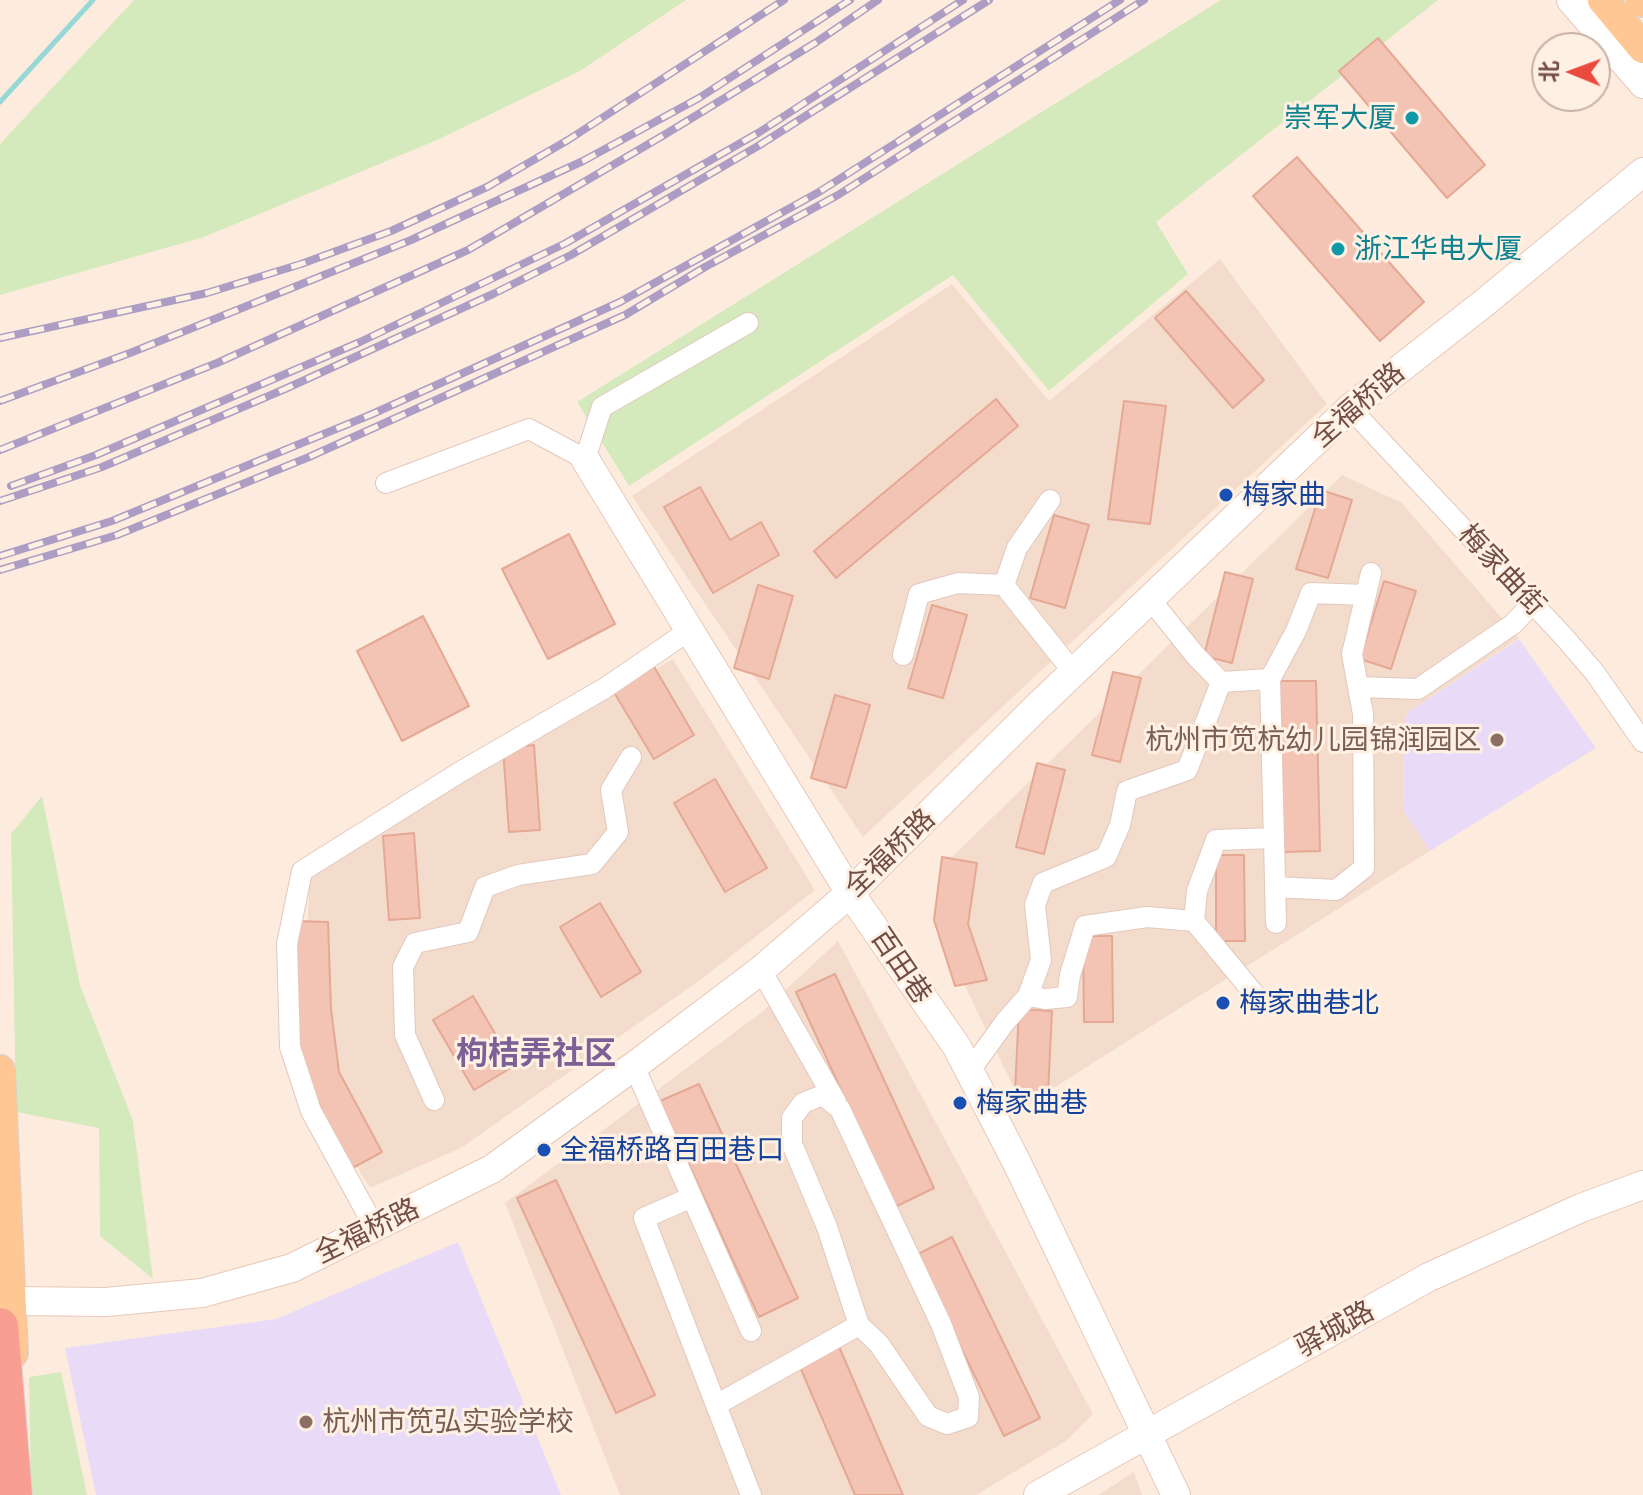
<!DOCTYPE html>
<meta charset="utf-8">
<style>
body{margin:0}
#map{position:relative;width:1643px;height:1495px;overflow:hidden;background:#fdecdd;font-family:"Golos Text","Noto Sans SC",sans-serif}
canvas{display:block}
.north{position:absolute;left:1531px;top:32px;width:80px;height:80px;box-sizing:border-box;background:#fff0e4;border:2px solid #c7b0a5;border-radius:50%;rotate:271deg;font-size:22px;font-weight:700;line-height:32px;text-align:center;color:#724f46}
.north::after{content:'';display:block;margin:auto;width:28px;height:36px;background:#eb4b3e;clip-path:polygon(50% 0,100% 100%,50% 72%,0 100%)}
</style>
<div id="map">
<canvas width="1643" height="1495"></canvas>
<div class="north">北</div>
</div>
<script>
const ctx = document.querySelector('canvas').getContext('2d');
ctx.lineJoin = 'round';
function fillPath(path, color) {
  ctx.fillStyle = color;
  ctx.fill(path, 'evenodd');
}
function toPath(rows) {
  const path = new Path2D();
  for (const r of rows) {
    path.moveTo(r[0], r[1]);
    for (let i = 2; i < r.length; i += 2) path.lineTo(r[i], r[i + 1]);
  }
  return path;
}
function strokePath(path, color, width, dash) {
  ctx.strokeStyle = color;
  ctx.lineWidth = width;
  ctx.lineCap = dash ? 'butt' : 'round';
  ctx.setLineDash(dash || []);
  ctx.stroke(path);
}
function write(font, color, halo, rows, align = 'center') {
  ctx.font = font + ' "Golos Text","Noto Sans SC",sans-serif';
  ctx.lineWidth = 6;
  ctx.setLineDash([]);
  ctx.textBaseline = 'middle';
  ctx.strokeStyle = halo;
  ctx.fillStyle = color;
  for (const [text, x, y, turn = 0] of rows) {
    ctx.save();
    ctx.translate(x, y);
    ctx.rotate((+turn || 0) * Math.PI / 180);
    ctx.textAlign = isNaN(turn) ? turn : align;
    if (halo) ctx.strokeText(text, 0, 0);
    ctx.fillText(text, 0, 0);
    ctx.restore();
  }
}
fillPath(toPath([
 [1220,259,1327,404,863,837,632,496,952,284,1049,401],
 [1342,475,1402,503,1519,638,1407,713,1404,731,1403,810,1430,851,1023,1107,940,934,944,865],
 [673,659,815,890,703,978,461,1148,370,1188,318,1103,305,974,310,872],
 [838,941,1093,1414,1066,1441,976,1495,620,1495,505,1203,762,1012],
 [1134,1472,1142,1495,1098,1495]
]), '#f4dccc');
fillPath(toPath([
 [1519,639,1596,748,1430,851,1403,810,1404,731,1407,713],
 [458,1242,561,1495,96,1495,65,1348,276,1319]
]), '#e9dbf8');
fillPath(toPath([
 [134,0,686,0,580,71,437,140,204,237,0,295,0,144],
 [1221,0,1438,0,1156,222,1188,274,1049,391,953,275,629,486,577,402],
 [42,796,80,985,133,1121,153,1279,100,1236,99,1128,16,1112,11,834],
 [61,1372,87,1495,31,1495,29,1377]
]), '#d5eabc');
strokePath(toPath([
 [0,102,93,0]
]), '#98d7d8', 5);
const building = toPath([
 [1378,38,1485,165,1447,198,1339,71,1378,38],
 [1297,157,1424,302,1380,341,1253,196,1297,157],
 [1186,291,1264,380,1233,408,1155,318,1186,291],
 [996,399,1018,426,836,578,814,551,996,399],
 [1124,401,1166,406,1150,524,1108,519,1124,401],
 [700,487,730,540,761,522,779,555,713,593,664,507,700,487],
 [1321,490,1352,500,1328,578,1296,569,1321,490],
 [1054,515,1089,525,1065,608,1030,598,1054,515],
 [569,534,615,624,548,659,502,569,569,534],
 [1225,572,1253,579,1232,663,1204,656,1225,572],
 [1384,581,1416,591,1391,669,1360,659,1384,581],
 [758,585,793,596,769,679,734,668,758,585],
 [932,605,967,615,943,698,908,688,932,605],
 [423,616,469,706,402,741,357,651,423,616],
 [653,665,694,735,654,759,612,689,653,665],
 [1113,672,1141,678,1120,762,1092,755,1113,672],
 [1280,681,1316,681,1320,851,1283,852,1280,681],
 [835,695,870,705,846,788,811,778,835,695],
 [534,745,540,830,509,832,503,748,534,745],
 [1037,763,1065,770,1044,854,1016,847,1037,763],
 [715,779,767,868,725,892,674,803,715,779],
 [414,833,420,918,389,920,383,836,414,833],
 [1216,855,1244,855,1245,941,1216,941,1216,855],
 [942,857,977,863,968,924,987,980,955,986,934,920,942,857],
 [600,903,641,972,601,997,560,927,600,903],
 [296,921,328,922,331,1009,339,1072,382,1152,347,1171,297,1051,296,921],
 [1083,936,1112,936,1113,1022,1084,1022,1083,936],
 [835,974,934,1188,895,1207,796,992,835,974],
 [473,996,514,1066,474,1090,433,1020,473,996],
 [1019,1009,1052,1011,1048,1093,1015,1091,1019,1009],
 [699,1084,798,1298,759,1317,660,1101,699,1084],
 [556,1180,655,1395,616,1413,517,1198,556,1180],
 [952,1237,1040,1418,1004,1436,916,1255,952,1237],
 [837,1342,903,1495,855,1495,797,1360,837,1342]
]);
fillPath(building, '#f3c4b4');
strokePath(building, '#e5a894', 2);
const street = toPath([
 [1350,408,1565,638,1595,673,1643,742],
 [386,483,529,429,585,459,602,407,748,323],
 [1004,585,1073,672],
 [903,655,919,594,958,583,1004,585,1017,548,1050,500],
 [1221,682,1270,679],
 [1358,687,1418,689,1513,624,1533,603],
 [1275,887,1336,890,1364,868,1363,714,1352,654,1371,573],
 [1194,921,1261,1002],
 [1276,923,1270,679,1296,631,1311,593,1366,595],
 [761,970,836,1102],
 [1028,996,1045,999,1067,997,1070,975,1085,926,1147,917,1194,921,1197,891,1216,840,1274,838],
 [634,1066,751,1331],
 [969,1072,1005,1022,1028,996,1041,960,1035,905,1043,883,1106,857,1120,825,1127,791,1187,770,1205,724,1221,682,1195,655,1150,599],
 [823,1095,840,1109,941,1324,969,1397,968,1417,947,1424,928,1416,879,1344,859,1325,827,1227,792,1144,792,1118,803,1103,823,1095],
 [434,1100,405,1035,403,967,415,943,468,932,485,887,518,875,592,864,618,832,611,790,631,757],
 [692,1197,644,1218,716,1405],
 [375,1228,311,1111,290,1047,287,944,302,871,460,772,605,688,690,630],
 [751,1495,716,1405,859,1325]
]);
const secondary = toPath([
 [1571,0,1643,84],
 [585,459,850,893,957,1047,1016,1161,1176,1495],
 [11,1301,106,1302,202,1293,292,1268,492,1169,634,1066,761,970,850,893,1036,708,1350,408,1484,303,1643,172],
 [1038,1495,1429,1277,1581,1208,1643,1185]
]);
const primary = toPath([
 [1603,0,1643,48],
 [1641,0,1643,2],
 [0,1070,13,1353]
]);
const highway = toPath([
 [0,1326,14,1495]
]);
strokePath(street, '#e2c8bd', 22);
strokePath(secondary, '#e7c8b9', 30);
strokePath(primary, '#dad1cf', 32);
strokePath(highway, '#dad1cf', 38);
strokePath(street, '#fff', 20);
strokePath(secondary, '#fff', 28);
strokePath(primary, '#fec793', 30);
strokePath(highway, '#f99e92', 36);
const rail = toPath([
 [0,338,207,293,301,264,391,231,487,187,568,140,784,0],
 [0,401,130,353,411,240,583,161,699,98,850,0],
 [0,450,217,363,468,250,664,135,815,43,878,0],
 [11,486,96,455,360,342,566,243,758,133,963,0],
 [0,501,102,467,285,389,493,294,571,255,758,146,989,0],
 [0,556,112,521,370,415,620,302,819,192,1120,0],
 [0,570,117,535,309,457,625,315,705,267,838,195,1144,0]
]);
strokePath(rail, '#ad9dc4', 8);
strokePath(rail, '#fff0e4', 5, [15]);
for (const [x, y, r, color] of [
 [1412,118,8,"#0f9aa8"],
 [1338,249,8,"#0f9aa8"],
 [1226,495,8,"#1a4fb4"],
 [1497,740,8,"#8d6e63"],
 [1223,1003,8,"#1a4fb4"],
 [960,1103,8,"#1a4fb4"],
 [544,1150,8,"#1a4fb4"],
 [306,1422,8,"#8d6e63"]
]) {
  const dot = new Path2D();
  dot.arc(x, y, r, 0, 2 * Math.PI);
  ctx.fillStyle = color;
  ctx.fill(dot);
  strokePath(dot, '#fff0e4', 3);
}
write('28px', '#0d838f', '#fff0e4', [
 ["崇军大厦",1396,118],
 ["浙江华电大厦",1354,249,"left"]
], 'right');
write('28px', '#724f46', '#fff0e4', [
 ["全福桥路",1358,405,-41],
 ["梅家曲街",1502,570,47],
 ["全福桥路",890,853,-44],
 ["百田巷",901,966,56],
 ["全福桥路",367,1231,-26],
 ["驿城路",1335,1329,-29]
]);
write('28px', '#164399', '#fff0e4', [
 ["梅家曲",1242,495],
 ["梅家曲巷北",1239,1003],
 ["梅家曲巷",976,1103],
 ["全福桥路百田巷口",560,1150]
], 'left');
write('28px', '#785e54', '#fff0e4', [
 ["杭州市笕杭幼儿园锦润园区",1481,740],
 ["杭州市笕弘实验学校",322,1422,"left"]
], 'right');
write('bold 32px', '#7c6196', '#fff0e4', [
 ["枸桔弄社区",536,1054]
]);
</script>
